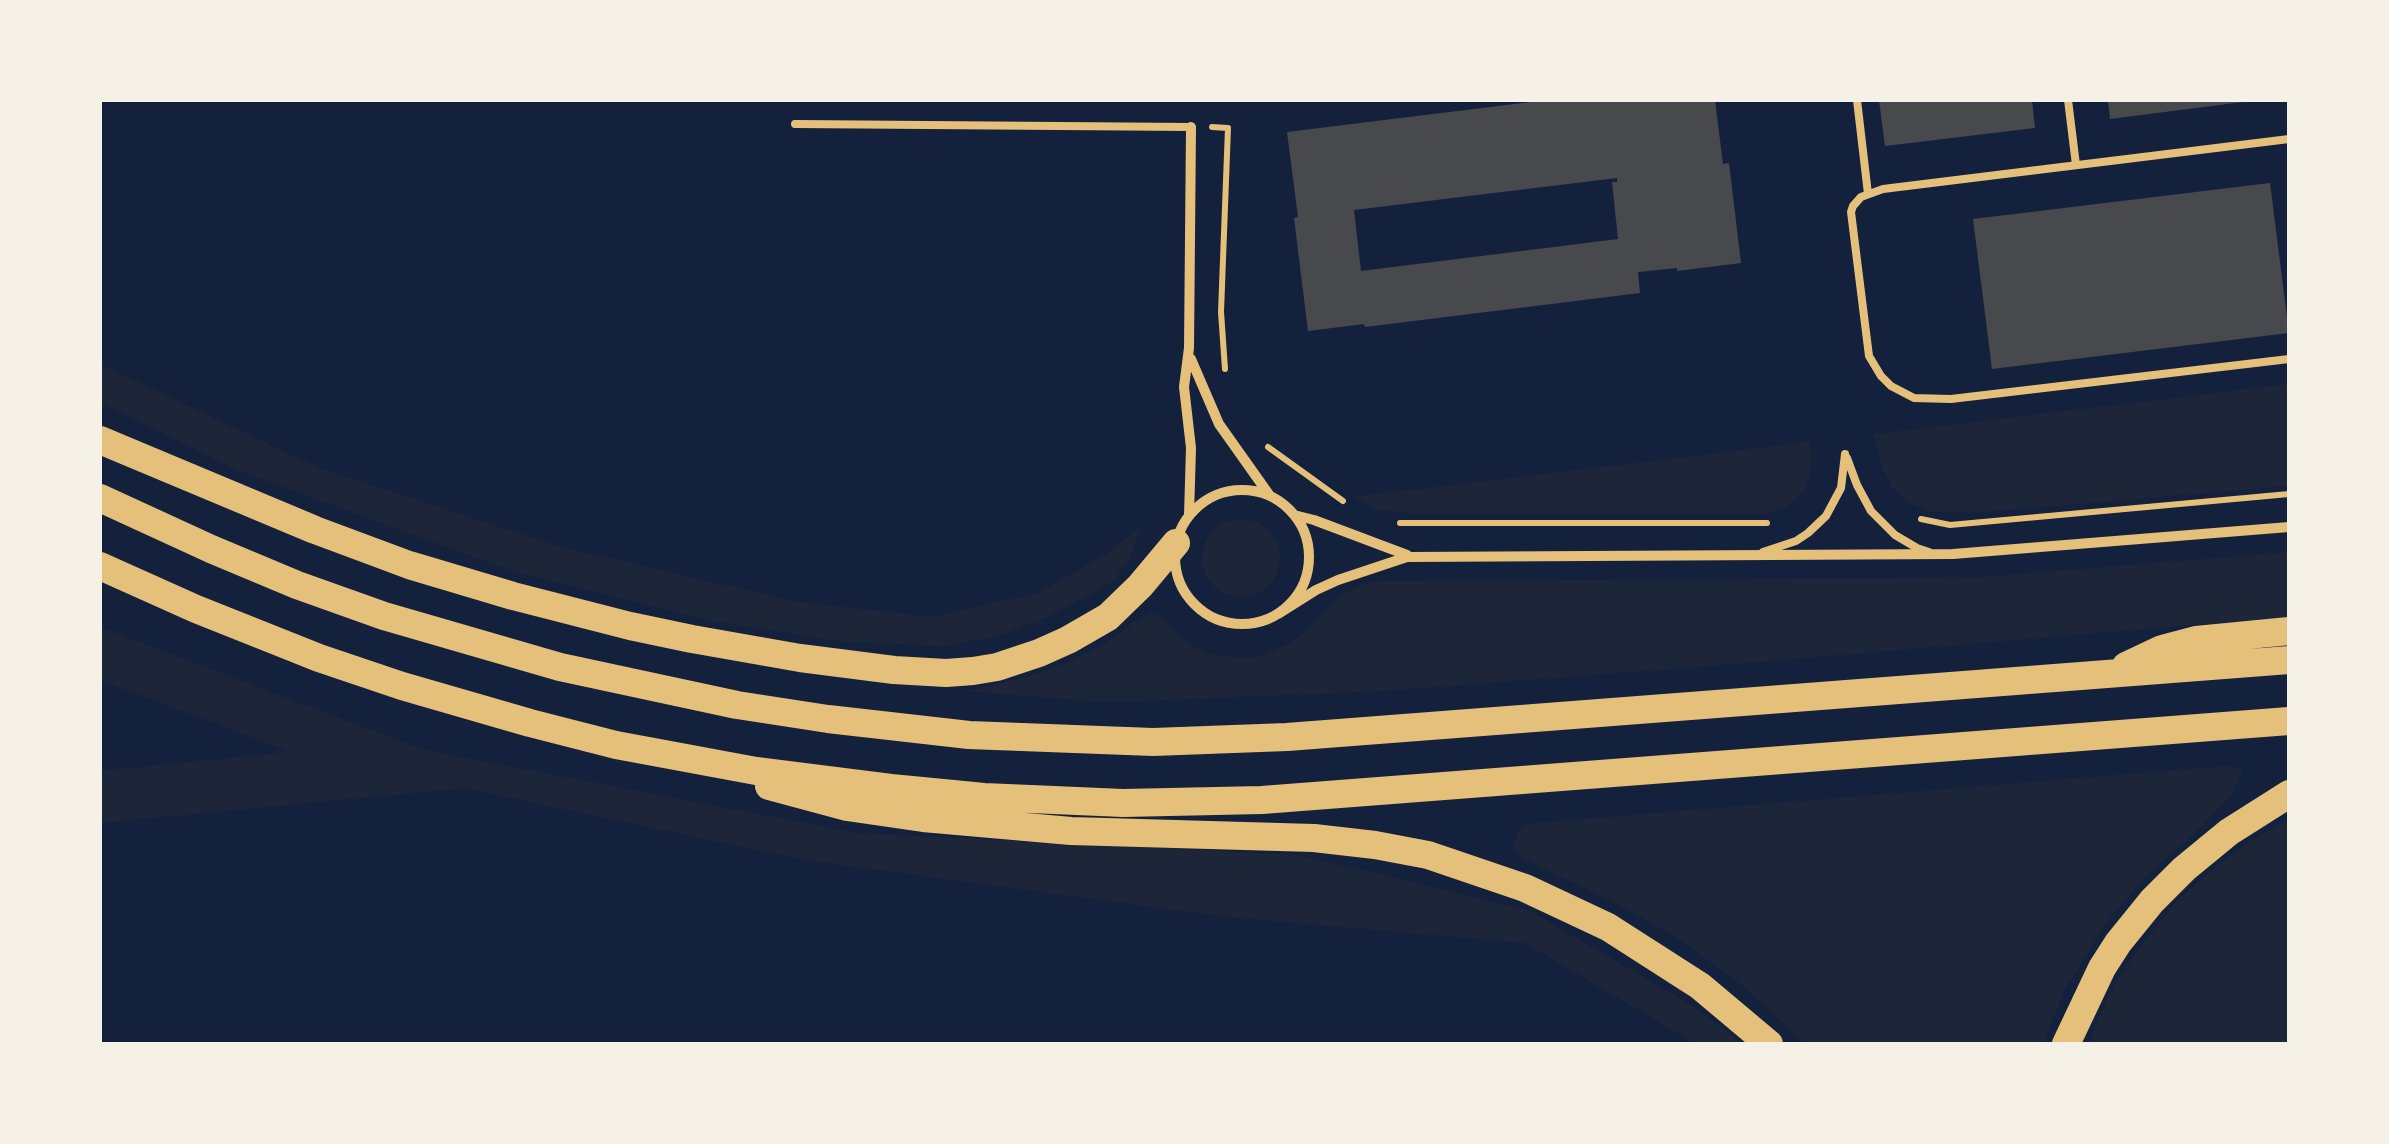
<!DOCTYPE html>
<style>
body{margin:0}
#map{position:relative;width:2389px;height:1144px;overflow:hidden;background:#14213d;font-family:"Times New Roman",serif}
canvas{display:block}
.frame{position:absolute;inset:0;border:102px solid #f6f1e7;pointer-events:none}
</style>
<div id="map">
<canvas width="2389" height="1144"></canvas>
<div class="frame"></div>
</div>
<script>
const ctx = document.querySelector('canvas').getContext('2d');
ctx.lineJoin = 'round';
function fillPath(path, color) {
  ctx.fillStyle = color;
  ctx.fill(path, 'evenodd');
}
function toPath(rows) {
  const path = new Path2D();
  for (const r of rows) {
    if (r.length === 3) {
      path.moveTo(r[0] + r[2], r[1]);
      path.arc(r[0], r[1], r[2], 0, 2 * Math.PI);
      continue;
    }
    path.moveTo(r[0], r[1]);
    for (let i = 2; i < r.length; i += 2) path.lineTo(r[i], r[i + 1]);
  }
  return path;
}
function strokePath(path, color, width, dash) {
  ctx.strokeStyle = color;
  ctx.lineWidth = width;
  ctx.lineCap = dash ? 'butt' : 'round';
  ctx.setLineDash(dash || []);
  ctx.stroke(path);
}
fillPath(toPath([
 [100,364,319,468,558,546,793,601,931,617,1038,593,1108,553,1141,526,1131,556,1113,582,1045,618,999,636,944,646,844,642,714,621,515,572,237,470,100,402],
 [2289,384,2289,486,1970,513,1932,512,1907,502,1892,487,1881,465,1874,434],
 [1810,442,1811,471,1803,492,1788,506,1767,514,1414,514,1379,510,1352,497],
 [1241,558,39],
 [2289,552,2289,617,1709,666,1385,691,1144,701,1089,701,967,691,1032,676,1073,660,1106,643,1136,621,1151,613,1162,617,1189,644,1213,655,1245,658,1261,656,1288,644,1304,633,1343,594,1358,586,1380,581,1930,578,1982,577],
 [100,627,424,750,857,833,1300,855,1532,912,1691,1005,1743,1044,1696,1044,1525,943,1227,917,805,860,464,788,100,823,100,771,291,752,100,680],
 [2224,766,2244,768,2231,796,2202,826,2143,879,2108,921,2064,991,2043,1044,1806,1044,1744,987,1679,939,1614,902,1526,860,1520,856,1514,846,1518,831,1526,825,1536,823],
 [2289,819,2289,1044,2087,1044,2114,986,2133,956,2176,902,2225,859,2247,843]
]), '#1d2539');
fillPath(toPath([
 [1547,100,1715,100,1723,164,1729,163,1741,263,1677,271,1677,268,1638,272,1640,293,1365,327,1364,324,1308,331,1294,218,1298,217,1287,132],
 [1617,178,1617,182,1612,182,1618,239,1361,271,1354,210],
 [1879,100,2032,100,2035,128,1885,146],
 [2108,100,2242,100,2243,102,2110,119],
 [2270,183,2289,333,1992,369,1973,219]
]), '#48494c');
strokePath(toPath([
 [1212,127,1228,128,1221,312,1225,369],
 [1268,447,1343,501],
 [1921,519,1950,525,2289,494],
 [1400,523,1767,523]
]), '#e5c07b', 6);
strokePath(toPath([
 [1857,100,1868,194],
 [2068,100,2076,165],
 [795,124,1191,127],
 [2289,139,1883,189,1861,197,1853,206,1851,212,1869,356,1881,376,1891,386,1914,398,1951,399,2289,359],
 [1847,458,1857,485,1871,511,1895,535,1917,548,1929,552],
 [1763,552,1796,541,1808,533,1826,516,1841,488,1845,454]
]), '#e5c07b', 8);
strokePath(toPath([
 [1191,359,1219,424,1270,496],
 [1242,557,67],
 [1189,515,1191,448,1184,387,1189,348,1191,127],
 [1294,515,1314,520,1407,555],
 [1278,614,1316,590,1338,580,1407,557,1953,554,2289,527]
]), '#e5c07b', 10);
strokePath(toPath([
 [100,440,315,530,409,565,513,596,630,626,692,639,800,658,894,670,946,673,973,671,997,667,1039,653,1068,640,1108,617,1140,586,1176,543],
 [100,498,211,549,297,585,384,616,560,667,737,705,828,719,969,735,1153,742,1287,737,2289,660],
 [100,566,196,609,319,658,402,686,530,723,616,745,756,771,891,788,984,797,1123,803,1262,800,2289,721],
 [2126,666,2162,649,2196,640,2289,631],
 [769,786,847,807,923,818,1071,831,1314,838,1375,845,1428,855,1525,888,1608,927,1700,986,1769,1044],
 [2066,1044,2102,968,2118,943,2152,901,2184,869,2229,832,2289,794]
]), '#e5c07b', 28);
</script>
